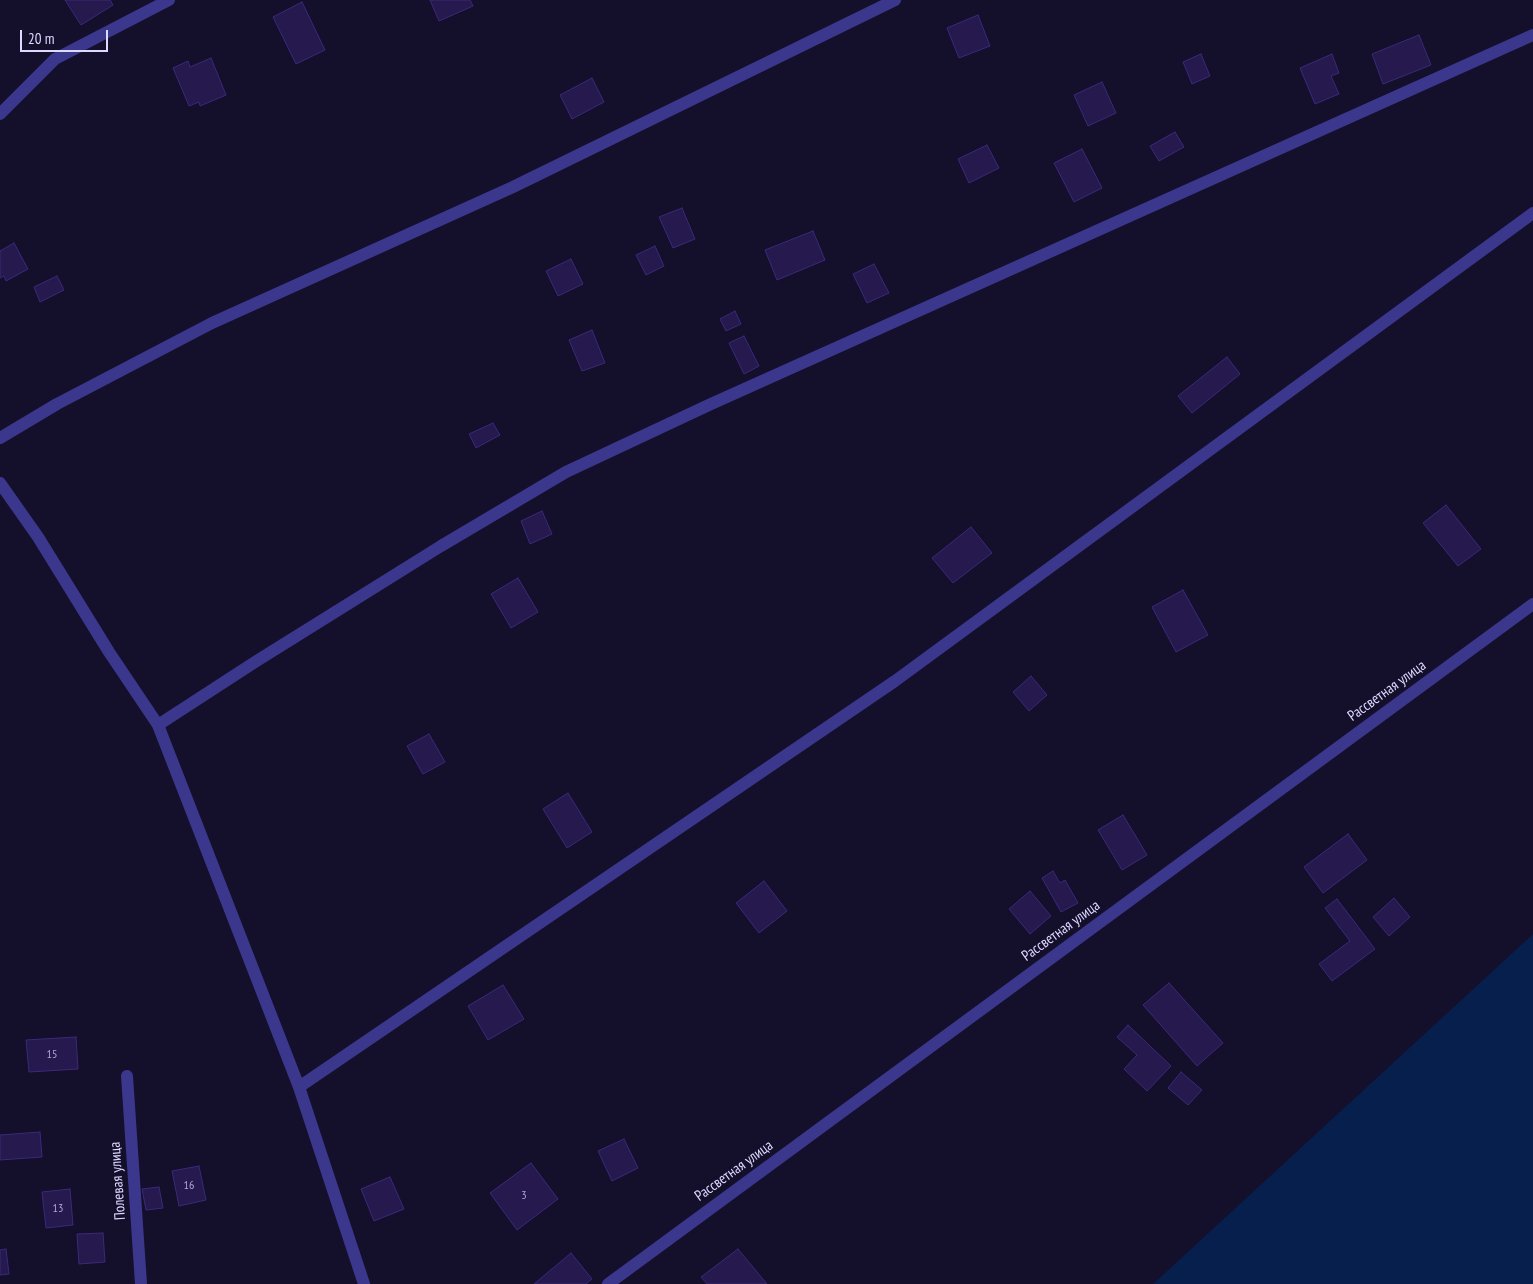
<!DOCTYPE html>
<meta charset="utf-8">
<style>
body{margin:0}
#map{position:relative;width:1533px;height:1284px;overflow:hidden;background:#140f2b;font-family:"PT Sans Narrow",sans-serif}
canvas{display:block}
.scale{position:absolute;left:20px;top:30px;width:88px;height:22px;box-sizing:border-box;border:2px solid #ded9ff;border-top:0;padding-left:6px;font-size:15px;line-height:18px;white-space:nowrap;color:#ded9ff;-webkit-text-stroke:4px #140f2b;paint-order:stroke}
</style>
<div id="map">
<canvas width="1533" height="1284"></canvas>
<div class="scale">20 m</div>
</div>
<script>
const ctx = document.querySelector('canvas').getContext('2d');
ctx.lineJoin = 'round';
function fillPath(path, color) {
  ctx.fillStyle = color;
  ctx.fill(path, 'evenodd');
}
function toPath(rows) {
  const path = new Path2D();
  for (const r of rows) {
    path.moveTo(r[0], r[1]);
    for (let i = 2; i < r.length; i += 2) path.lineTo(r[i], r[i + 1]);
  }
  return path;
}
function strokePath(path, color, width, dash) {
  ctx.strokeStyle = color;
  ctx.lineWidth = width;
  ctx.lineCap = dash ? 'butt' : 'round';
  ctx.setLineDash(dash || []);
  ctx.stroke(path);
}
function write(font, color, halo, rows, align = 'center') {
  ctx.font = font + ' "PT Sans Narrow",sans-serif';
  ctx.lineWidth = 5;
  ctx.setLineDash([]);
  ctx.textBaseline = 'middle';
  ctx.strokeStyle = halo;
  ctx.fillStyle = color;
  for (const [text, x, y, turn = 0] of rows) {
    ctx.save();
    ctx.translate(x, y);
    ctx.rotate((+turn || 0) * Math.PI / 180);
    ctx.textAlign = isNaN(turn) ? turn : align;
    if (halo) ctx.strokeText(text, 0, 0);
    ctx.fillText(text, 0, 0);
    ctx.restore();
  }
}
fillPath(toPath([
 [1533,934,1533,1284,1153,1284]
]), '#071f4c');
const building = toPath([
 [65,0,110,0,113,5,81,25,65,0],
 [430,0,470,0,473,6,439,21,430,0],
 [302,2,325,50,296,64,273,17,302,2],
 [978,15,990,46,959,58,947,28,978,15],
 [1419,35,1431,65,1383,84,1372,54,1419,35],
 [1201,54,1210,76,1192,84,1183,62,1201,54],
 [1332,54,1339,73,1331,76,1339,94,1315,104,1300,68,1332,54],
 [211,58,226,95,200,106,199,102,189,106,173,68,188,61,190,67,211,58],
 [592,78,604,102,572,119,560,95,592,78],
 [1102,82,1116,113,1088,126,1074,95,1102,82],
 [1175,132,1184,147,1159,161,1150,146,1175,132],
 [987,145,999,168,969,183,958,159,987,145],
 [1082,149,1102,188,1074,202,1054,163,1082,149],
 [682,208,695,239,673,248,659,217,682,208],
 [813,231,825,260,777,280,765,250,813,231],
 [14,243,28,269,6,281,4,276,0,278,0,251,14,243],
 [655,246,664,266,646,275,636,255,655,246],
 [571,259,583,284,558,296,546,271,571,259],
 [874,264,889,293,867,303,853,274,874,264],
 [57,276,64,290,40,302,34,287,57,276],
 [735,311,741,324,726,331,720,319,735,311],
 [592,330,605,363,582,371,569,340,592,330],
 [744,336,759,366,744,374,729,343,744,336],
 [1227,357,1240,374,1192,413,1178,396,1227,357],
 [493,423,500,435,476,448,469,434,493,423],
 [1446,505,1481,549,1458,566,1423,523,1446,505],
 [542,511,552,534,530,544,521,521,542,511],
 [971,527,992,553,953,583,932,558,971,527],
 [518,578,538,612,511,628,491,594,518,578],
 [1183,590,1208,635,1176,652,1152,607,1183,590],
 [1031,676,1047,695,1029,711,1013,692,1031,676],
 [429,734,445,762,423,774,407,746,429,734],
 [568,793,592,832,567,848,543,809,568,793],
 [1123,815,1147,855,1122,870,1098,830,1123,815],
 [1348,834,1367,860,1323,893,1304,867,1348,834],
 [1053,871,1060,883,1065,880,1078,903,1061,912,1042,878,1053,871],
 [764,881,787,911,759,933,736,903,764,881],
 [1030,891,1051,916,1030,934,1009,909,1030,891],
 [1394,898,1410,917,1389,936,1373,917,1394,898],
 [1337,899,1375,949,1332,981,1319,964,1350,941,1325,908,1337,899],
 [1169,983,1223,1043,1197,1066,1143,1005,1169,983],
 [503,985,524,1019,488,1040,468,1006,503,985],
 [1128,1025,1171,1066,1147,1091,1124,1069,1137,1055,1117,1037,1128,1025],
 [76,1037,78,1069,29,1072,26,1040,76,1037],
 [1181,1072,1202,1090,1188,1105,1168,1088,1181,1072],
 [40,1132,42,1157,0,1160,0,1135,40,1132],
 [624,1139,638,1168,612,1181,598,1151,624,1139],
 [531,1163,558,1199,517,1230,490,1193,531,1163],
 [199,1166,206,1200,179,1206,172,1171,199,1166],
 [390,1177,404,1209,374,1221,361,1189,390,1177],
 [159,1187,163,1208,146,1210,142,1189,159,1187],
 [70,1189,73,1225,46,1228,42,1192,70,1189],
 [103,1233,105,1262,79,1264,77,1234,103,1233],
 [6,1249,9,1274,0,1275,0,1250,6,1249],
 [738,1249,767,1284,707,1284,701,1277,738,1249],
 [571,1253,592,1279,586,1284,534,1284,571,1253]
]);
fillPath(building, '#25194e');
strokePath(building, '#3b2a7b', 1);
strokePath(toPath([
 [0,114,55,59,169,0],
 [0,438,57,404,212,323,513,187,895,0],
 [0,483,38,537,109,652,158,725,299,1087,364,1284],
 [158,725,255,662,441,546,566,472,711,404,1533,35],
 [127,1076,141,1284],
 [299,1087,895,681,1533,213],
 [608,1284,1533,604]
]), '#3b378d', 12);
write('12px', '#b0a9d3', null, [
 ["15",52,1055],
 ["16",189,1186],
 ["3",524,1196],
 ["13",58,1209]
]);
write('15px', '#ded9ff', '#140f2b', [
 ["Рассветная улица",1387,691,-36],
 ["Рассветная улица",1061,931,-36],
 ["Рассветная улица",734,1171,-36],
 ["Полевая улица",118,1181,-94]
]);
</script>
